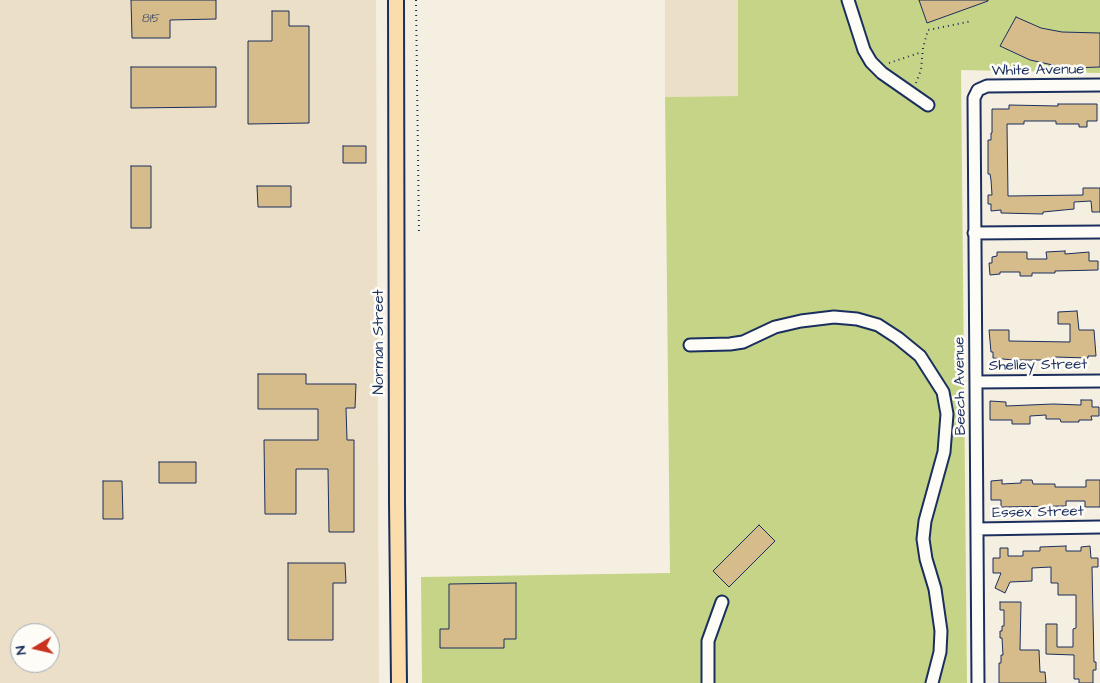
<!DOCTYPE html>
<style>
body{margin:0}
#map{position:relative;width:1100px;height:683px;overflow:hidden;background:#f5efe1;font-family:"Architects Daughter",sans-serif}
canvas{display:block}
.north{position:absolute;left:10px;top:623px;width:50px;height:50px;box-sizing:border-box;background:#fdfcf7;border:1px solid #a3aaba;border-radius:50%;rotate:261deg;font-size:14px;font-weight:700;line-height:20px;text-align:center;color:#1b2f5e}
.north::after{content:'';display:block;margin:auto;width:18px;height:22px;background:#c8321e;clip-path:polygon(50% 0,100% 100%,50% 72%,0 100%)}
</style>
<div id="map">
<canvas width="1100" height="683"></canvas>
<div class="north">N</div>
</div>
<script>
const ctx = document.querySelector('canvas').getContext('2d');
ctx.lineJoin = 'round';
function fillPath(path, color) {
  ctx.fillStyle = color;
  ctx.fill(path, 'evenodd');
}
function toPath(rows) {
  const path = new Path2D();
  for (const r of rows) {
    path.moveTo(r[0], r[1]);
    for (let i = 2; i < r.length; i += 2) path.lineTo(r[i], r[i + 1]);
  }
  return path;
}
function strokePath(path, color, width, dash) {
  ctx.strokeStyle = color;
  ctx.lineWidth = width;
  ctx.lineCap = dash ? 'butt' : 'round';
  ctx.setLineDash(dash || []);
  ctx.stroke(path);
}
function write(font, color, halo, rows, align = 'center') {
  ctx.font = font + ' "Architects Daughter",sans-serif';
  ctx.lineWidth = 5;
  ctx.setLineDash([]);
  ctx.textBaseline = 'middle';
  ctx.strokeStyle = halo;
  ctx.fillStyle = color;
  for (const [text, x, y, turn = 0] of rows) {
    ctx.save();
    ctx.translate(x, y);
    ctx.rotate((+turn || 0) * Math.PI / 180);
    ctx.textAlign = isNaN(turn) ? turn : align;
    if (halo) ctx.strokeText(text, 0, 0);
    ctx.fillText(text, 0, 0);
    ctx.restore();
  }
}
fillPath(toPath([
 [0,0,376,0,379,683,0,683],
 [20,633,50,633,50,663,20,663],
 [665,0,738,0,738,96,665,97]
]), '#ecdfc7');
fillPath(toPath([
 [738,0,1100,0,1100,73,961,70,967,683,422,683,421,577,670,573,665,97,738,96]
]), '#c6d488');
const building = toPath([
 [131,0,216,0,216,19,170,20,170,38,132,38,131,0],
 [919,0,988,0,988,1,927,23,919,0],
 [272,11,289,11,289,26,309,26,309,123,248,124,248,41,272,41,272,11],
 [1016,17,1041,28,1062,32,1100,33,1100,67,1072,68,1057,66,1030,60,1000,46,1016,17],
 [131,67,216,67,216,107,131,108,131,67],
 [1058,104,1097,104,1097,121,1087,121,1087,127,1079,127,1079,124,1056,124,1056,121,1024,121,1024,124,1007,124,1008,196,1083,195,1083,188,1100,188,1100,212,1092,212,1091,201,1074,202,1074,209,1043,212,1043,214,1001,213,1001,210,991,211,991,204,988,204,988,195,992,195,991,180,990,174,988,174,988,140,991,140,991,133,992,133,992,109,1009,109,1009,105,1058,106,1058,104],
 [343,146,366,146,366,163,343,163,343,146],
 [131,166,151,166,151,228,131,228,131,166],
 [257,186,291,186,291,207,258,207,257,186],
 [1065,251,1065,254,1089,252,1089,261,1098,261,1098,270,1055,271,1055,273,1032,273,1032,276,1020,276,1020,272,1000,272,1000,274,990,275,989,263,992,263,992,257,997,256,997,252,1027,252,1027,259,1047,259,1046,252,1065,251],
 [1077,311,1079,330,1094,330,1096,356,1088,356,1088,358,1055,357,1055,360,1013,360,993,358,993,352,991,352,989,330,1009,330,1009,341,1070,342,1070,324,1058,324,1058,312,1077,311],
 [258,374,306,374,306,384,356,384,355,408,346,408,347,440,354,440,354,532,329,532,328,469,296,469,296,514,265,514,264,440,318,440,318,409,258,409,258,374],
 [1081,400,1092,400,1092,407,1099,407,1099,416,1091,416,1092,420,1079,420,1079,422,1061,422,1060,419,1046,419,1046,415,1030,416,1030,424,1012,424,1012,420,990,420,990,401,1006,402,1006,406,1053,404,1081,405,1081,400],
 [159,462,196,462,196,483,159,483,159,462],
 [1002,480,1002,484,1021,483,1021,480,1032,480,1033,484,1055,484,1055,487,1086,487,1086,480,1100,480,1100,507,1085,507,1085,501,1066,501,1066,506,1001,507,1001,500,991,500,991,481,1002,480],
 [103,481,122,481,123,519,103,519,103,481],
 [759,525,775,541,729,587,713,571,759,525],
 [1066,546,1066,551,1081,551,1081,547,1090,546,1091,558,1098,558,1098,567,1092,567,1094,662,1096,662,1096,670,1093,670,1093,683,1079,683,1079,679,1074,679,1074,655,1046,654,1046,624,1057,624,1057,647,1073,647,1073,629,1076,628,1076,595,1058,595,1058,583,1051,583,1051,567,1032,568,1032,581,1010,582,1005,593,995,588,1001,573,993,573,993,558,1000,558,1000,548,1008,548,1008,556,1023,556,1023,551,1040,551,1040,547,1066,546],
 [288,563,345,563,346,583,333,583,333,640,288,640,288,563],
 [516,583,516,639,504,639,504,648,440,648,440,629,449,629,449,584,516,583],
 [1000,602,1021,602,1020,650,1039,650,1040,672,1045,672,1046,683,999,683,999,663,1001,663,1001,655,1003,655,1002,638,1000,638,1000,631,1002,631,1002,626,1004,626,1004,610,1000,610,1000,602]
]);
fillPath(building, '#d6bb8b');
strokePath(building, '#1b2f5e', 1);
const minor = toPath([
 [848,0,864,50,871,62,882,73,928,105],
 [974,233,1100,232],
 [690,345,730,344,743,342,775,327,801,321,834,317,857,319,878,325,898,338,920,356,943,392,947,414,944,452,925,521,923,539,926,559,935,589,941,631,940,652,932,683],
 [976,382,1100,381],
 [977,529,1100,527],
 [708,683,708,641,722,602],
 [978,683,974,98,978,90,987,86,1100,85]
]);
const major = toPath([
 [396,0,397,503,399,683]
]);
strokePath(minor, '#1b2f5e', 15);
strokePath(major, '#1b2f5e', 18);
strokePath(toPath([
 [416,0,419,235],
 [889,63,922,52],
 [916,83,921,70,923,48,928,30,972,21]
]), '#1b2f5e', 2, [1, 4]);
strokePath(minor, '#fdfcf7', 11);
strokePath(major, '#faddab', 14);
write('12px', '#4a5269', null, [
 ["815",151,19]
]);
write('15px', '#1b2f5e', '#fdfcf7', [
 ["White Avenue",1038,71,-1],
 ["Norman Street",380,342,-90],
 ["Shelley Street",1038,366,-1],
 ["Beech Avenue",961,386,-91],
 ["Essex Street",1038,513,-1]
]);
</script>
